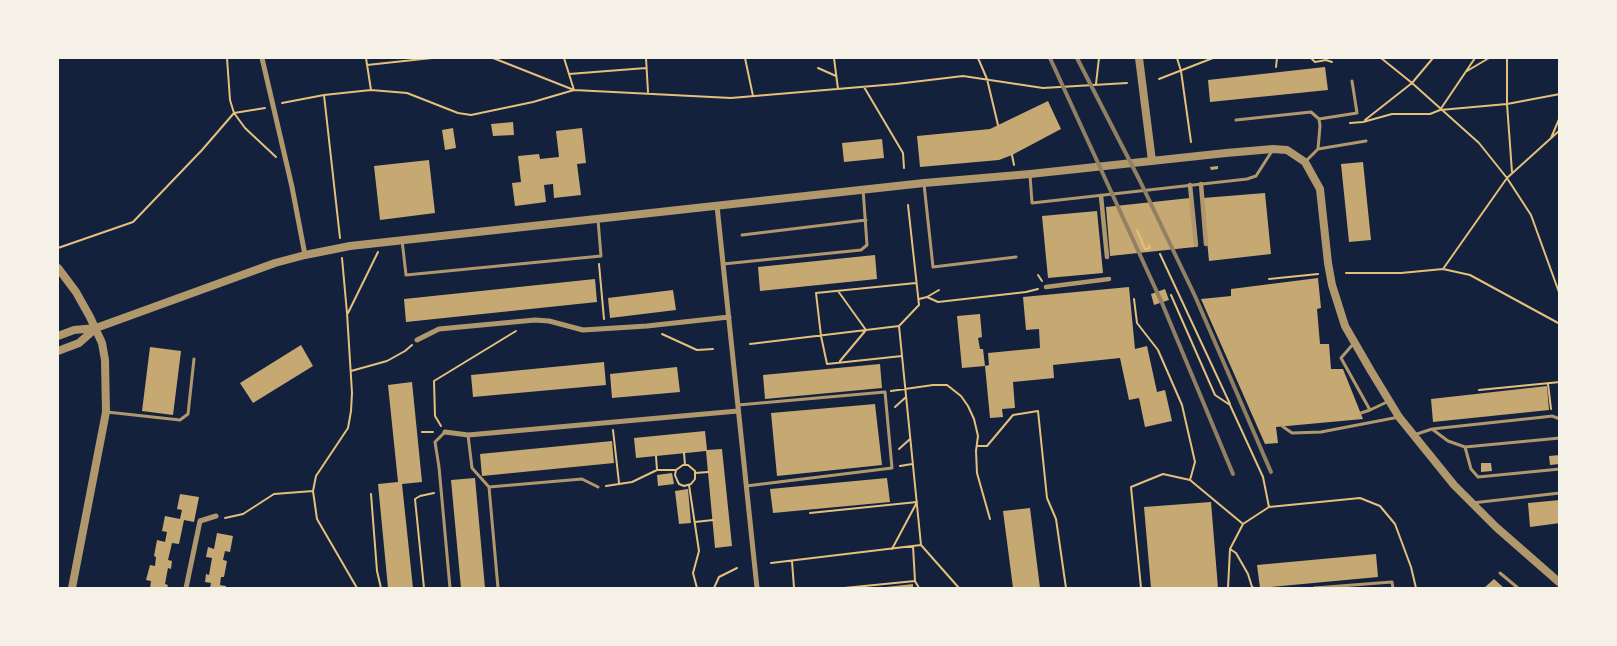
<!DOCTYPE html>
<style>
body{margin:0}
#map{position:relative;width:1617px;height:646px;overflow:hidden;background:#14213d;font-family:Montserrat,sans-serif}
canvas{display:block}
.frame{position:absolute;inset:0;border:59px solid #f6f1e7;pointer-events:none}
</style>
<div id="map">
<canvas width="1617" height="646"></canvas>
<div class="frame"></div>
</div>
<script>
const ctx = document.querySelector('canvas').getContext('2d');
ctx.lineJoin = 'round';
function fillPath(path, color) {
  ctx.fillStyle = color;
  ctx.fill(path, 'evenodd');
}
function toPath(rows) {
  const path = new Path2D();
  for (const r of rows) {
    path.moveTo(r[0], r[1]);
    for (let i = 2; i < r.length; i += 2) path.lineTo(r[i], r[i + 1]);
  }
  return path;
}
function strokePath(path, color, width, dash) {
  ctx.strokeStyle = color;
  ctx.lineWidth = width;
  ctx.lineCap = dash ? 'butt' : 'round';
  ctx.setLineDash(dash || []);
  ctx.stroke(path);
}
fillPath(toPath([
 [1325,67,1328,90,1210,102,1208,80],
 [1048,101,1061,129,1012,155,999,160,920,167,917,136,990,129],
 [513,122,514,135,493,136,491,124],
 [453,128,456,148,445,150,442,130],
 [582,128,586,163,577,164,581,195,554,198,553,184,544,185,546,202,515,206,512,183,521,182,518,156,539,154,540,159,559,157,556,131],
 [882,139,884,158,844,162,842,143],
 [429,160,435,213,380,220,374,166],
 [1363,162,1371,240,1349,242,1341,164],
 [1218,166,1218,169,1211,170,1210,167],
 [1265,193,1271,254,1209,261,1203,198],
 [1190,198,1195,247,1110,256,1106,207],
 [1097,211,1103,273,1048,278,1042,216],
 [875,255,877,279,760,291,758,267],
 [1318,278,1321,308,1317,309,1320,344,1329,344,1331,369,1343,369,1363,419,1276,427,1278,443,1265,444,1201,299,1231,296,1231,289],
 [595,279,597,302,406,322,404,299],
 [1129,287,1135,349,1147,346,1157,392,1165,390,1172,421,1145,427,1139,398,1129,400,1120,358,1053,365,1054,378,1013,382,1015,408,1002,409,1003,417,990,418,985,366,962,368,957,316,980,314,982,337,978,338,980,349,983,349,985,366,989,365,988,353,1040,348,1039,329,1026,330,1023,297],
 [1165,289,1169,300,1154,305,1151,294],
 [673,290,676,310,610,318,608,298],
 [301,345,313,366,253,403,240,383],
 [150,347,181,351,173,415,142,411],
 [604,362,606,385,473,397,471,375],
 [880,364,882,388,765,399,763,375],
 [677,367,680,392,612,398,610,374],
 [412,382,422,482,402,484,413,588,388,588,378,484,398,482,388,385],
 [1547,386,1549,410,1433,422,1431,399],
 [875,404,882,465,777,476,771,413],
 [705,431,707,450,722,449,732,546,715,548,706,451,636,458,634,438],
 [612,441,614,463,482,476,480,454],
 [1560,455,1560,464,1550,465,1549,456],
 [1481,463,1491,463,1492,471,1481,472],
 [672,473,674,484,658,486,657,475],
 [475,478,485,588,461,588,451,480],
 [887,478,890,502,773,513,770,489],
 [688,489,691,523,679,524,675,491],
 [180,494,199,497,194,522,184,520,179,544,172,543,168,560,172,561,171,569,168,568,165,584,168,585,167,588,150,588,151,581,146,580,150,565,155,566,156,557,154,556,157,540,165,542,167,532,162,531,165,516,180,519,182,510,177,509],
 [1560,500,1560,523,1530,527,1528,503],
 [1211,502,1218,588,1151,588,1144,507],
 [1030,508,1040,588,1013,588,1003,511],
 [217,533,233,536,230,552,225,551,223,560,227,561,224,577,221,577,220,585,226,586,226,588,210,588,211,583,205,582,206,574,209,575,212,558,206,557,208,547,214,549],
 [1376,554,1378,577,1260,588,1257,565],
 [1494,579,1504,588,1484,588],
 [913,584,913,588,887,588,886,587]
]), '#c6a872');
strokePath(toPath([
 [227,58,230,100,234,113,245,128,276,157],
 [366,58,371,90],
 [493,58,574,90],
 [564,58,574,90],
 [646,58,648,92],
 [745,58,753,96],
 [834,58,838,89],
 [978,58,987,79,998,125],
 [1177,58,1181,71,1191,142],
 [1311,58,1315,62,1326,60,1332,62],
 [1381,58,1412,83,1479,143,1507,178,1531,215,1560,295],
 [1507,58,1507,104,1512,172],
 [367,65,432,58],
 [1276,67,1277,58],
 [818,68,836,76],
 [1467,71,1489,58],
 [569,74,646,68],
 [1159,79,1213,58],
 [1096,84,1099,58],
 [864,87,903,153,904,168],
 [324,95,340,238],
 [282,103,324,95,371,90,407,93,458,113,471,115,533,102,574,90,731,98,896,84,963,76,1043,88,1127,83],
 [1440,110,1507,104,1560,94],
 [1365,120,1412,83,1433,58],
 [1350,123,1363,122,1392,114,1430,114,1440,110,1475,58],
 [1551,138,1560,117],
 [1012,155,1014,165],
 [908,205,919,305,899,326,921,545,959,588],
 [1137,230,1145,249,1150,248,1149,245],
 [58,248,133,222,202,150,234,113,265,108],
 [1160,254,1230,404],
 [342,258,347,313,352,393,351,411,348,428,316,476,313,491,317,519,357,588],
 [599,264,604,319],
 [1443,269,1470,275,1560,324],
 [1346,273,1401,273,1443,269,1507,178,1560,130],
 [1038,275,1042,281],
 [1269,279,1318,274],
 [838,291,866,330,840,361],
 [1171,295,1215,395,1230,405,1263,477,1269,507],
 [927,297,938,302,1026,292,1038,289],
 [919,299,927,297,939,290],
 [1134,299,1137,323,1158,350,1182,405,1195,462,1190,480],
 [348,313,378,252],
 [662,334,697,350,713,349],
 [750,344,899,326],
 [902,356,827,364,821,336,816,293,916,283],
 [351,371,387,361,405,351,412,345],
 [1548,384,1551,409],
 [1479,390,1560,382],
 [891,391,933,385,947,385,961,396,968,406,974,419,978,436,976,451,977,473,990,519],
 [895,407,906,397],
 [441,426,435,416,434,381,516,331],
 [613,430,619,483],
 [422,432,433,432],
 [977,446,987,446,1013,415,1038,411,1047,498,1056,519,1066,588],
 [899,449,910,439],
 [684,453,685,465],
 [656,456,657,470],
 [900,466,912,464],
 [695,473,708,472],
 [689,485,699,551,693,573,697,588],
 [606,486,632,482,657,470,676,470,675,475,677,480,679,484,684,486,691,484,695,479,695,471,688,465,683,465,676,470],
 [371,494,377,571,381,588],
 [1269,507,1360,498,1380,506,1395,524,1411,567,1416,588],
 [810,513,917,502],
 [225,518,243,514,274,494,313,491],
 [695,522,713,520],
 [913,546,915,581,919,588],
 [892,549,916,504],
 [1230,549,1236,553,1248,574,1252,587,1254,588],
 [792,561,794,588],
 [771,563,921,545],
 [424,588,415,499,420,496,434,493],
 [714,588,719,577,737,568],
 [844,588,915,581],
 [1141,588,1131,487,1163,474,1190,480,1243,524],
 [1228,588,1230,549,1243,524,1269,507]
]), '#e5c07b', 2);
strokePath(toPath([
 [1319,119,1357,113,1352,81],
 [1236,120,1311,112,1319,119,1320,126,1318,149,1306,161],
 [1318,149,1366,141],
 [1030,175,1032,203,1247,179,1256,176,1272,151],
 [924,184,933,267,1016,257],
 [742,235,866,220],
 [402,240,406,275,601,256,598,220],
 [723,264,861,250,867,245,863,189],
 [1354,343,1341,358,1370,410,1389,401],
 [738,405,885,392,892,468,746,486],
 [107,412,180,420,188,414,194,359],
 [1361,413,1370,410],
 [1282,426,1292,433,1321,432,1399,417],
 [1432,429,1544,417,1552,416,1560,419],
 [445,432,435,442,439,467,450,588],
 [468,435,472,468,489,487,582,479,598,487],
 [1414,435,1432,429,1448,441,1465,447,1471,469,1478,477,1560,469],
 [1465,447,1560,438],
 [489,487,498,588],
 [1472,503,1560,493],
 [1500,573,1518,588],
 [1314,588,1392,582,1393,588]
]), '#b1986c', 3);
strokePath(toPath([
 [1201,184,1206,244],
 [1190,185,1196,245],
 [1101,196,1107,257],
 [1046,287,1109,279]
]), '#b1986c', 4.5);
strokePath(toPath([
 [262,58,292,187,305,255],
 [717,206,757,588],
 [417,340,439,329,535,320,549,321,583,330,647,326,729,317],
 [445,432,468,435,738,411],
 [186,588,200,521,216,516]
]), '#b1986c', 5);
strokePath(toPath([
 [1139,58,1152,161],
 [58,268,76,292,90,317,102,343,105,360,106,412,72,588],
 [58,336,74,330,96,328,275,263,305,255,350,246,924,183,1030,174,1226,153,1273,149,1287,150,1305,162,1320,189,1328,263,1332,285,1345,326,1371,371,1399,417,1454,485,1496,527,1560,583],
 [58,351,79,343,96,328]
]), '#b1986c', 8);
strokePath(toPath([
 [1050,58,1162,303,1233,474],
 [1077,58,1140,181,1195,296,1271,472]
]), '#918062', 4);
</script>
